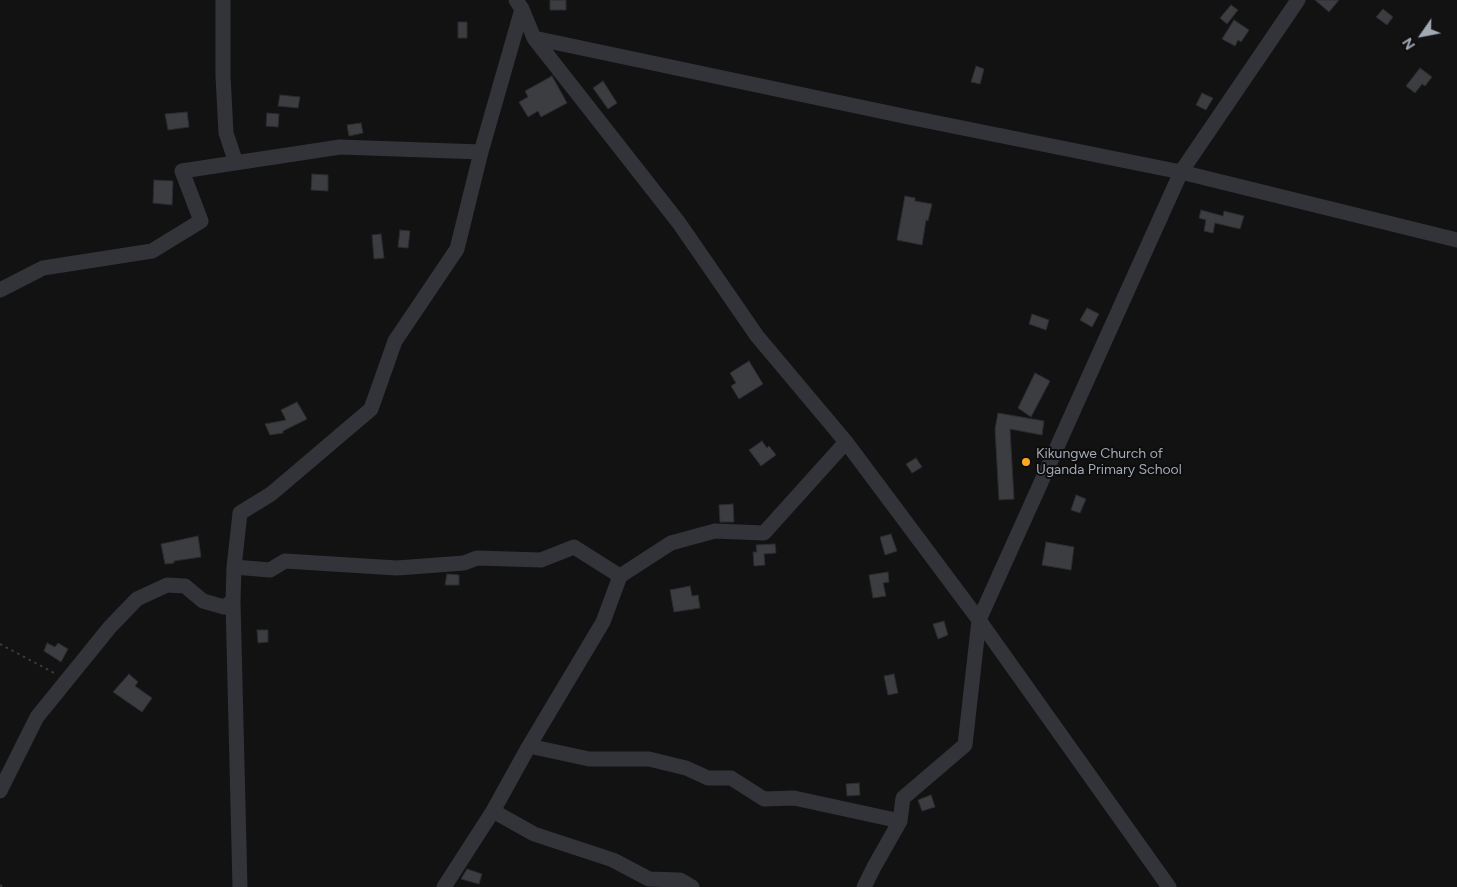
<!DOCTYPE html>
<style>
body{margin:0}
#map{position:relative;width:1457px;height:887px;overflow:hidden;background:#121213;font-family:Figtree,sans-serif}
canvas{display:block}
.north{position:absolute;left:1397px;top:10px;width:50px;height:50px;-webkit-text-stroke:4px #0d0d0e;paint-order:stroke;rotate:237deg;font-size:14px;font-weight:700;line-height:20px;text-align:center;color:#a2a9b5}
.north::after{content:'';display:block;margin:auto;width:18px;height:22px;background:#a2a9b5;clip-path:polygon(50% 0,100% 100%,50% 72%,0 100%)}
</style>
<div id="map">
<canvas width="1457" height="887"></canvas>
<div class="north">N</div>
</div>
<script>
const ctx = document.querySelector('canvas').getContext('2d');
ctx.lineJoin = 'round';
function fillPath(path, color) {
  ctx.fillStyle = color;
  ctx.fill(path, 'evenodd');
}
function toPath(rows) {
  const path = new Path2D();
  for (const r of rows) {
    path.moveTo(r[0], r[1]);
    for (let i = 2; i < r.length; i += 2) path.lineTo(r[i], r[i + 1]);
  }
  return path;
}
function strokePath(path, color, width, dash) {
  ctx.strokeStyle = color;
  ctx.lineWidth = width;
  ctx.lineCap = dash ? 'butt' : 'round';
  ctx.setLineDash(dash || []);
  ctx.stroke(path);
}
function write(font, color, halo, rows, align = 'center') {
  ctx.font = font + ' Figtree,sans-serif';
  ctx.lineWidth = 4;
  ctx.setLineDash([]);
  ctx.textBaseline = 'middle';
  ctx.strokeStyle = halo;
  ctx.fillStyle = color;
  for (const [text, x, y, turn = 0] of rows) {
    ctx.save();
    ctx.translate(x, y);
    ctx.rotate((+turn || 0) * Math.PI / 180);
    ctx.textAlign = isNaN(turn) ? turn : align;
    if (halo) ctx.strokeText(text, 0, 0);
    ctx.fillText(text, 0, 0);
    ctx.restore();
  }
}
const building = toPath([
 [550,0,566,0,566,10,550,10,550,0],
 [1315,0,1339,0,1329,12,1315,0],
 [1231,5,1238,10,1227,24,1220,18,1231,5],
 [1383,9,1393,17,1387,25,1376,17,1383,9],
 [1234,20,1249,30,1241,42,1238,40,1235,46,1222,39,1234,20],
 [458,22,467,22,467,38,458,38,458,22],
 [976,66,984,69,980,84,971,82,976,66],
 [1420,68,1432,77,1425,86,1422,84,1415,93,1406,86,1420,68],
 [552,76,567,103,541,117,538,111,528,117,519,102,528,97,525,91,552,76],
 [603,81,617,103,608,109,593,88,603,81],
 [1202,93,1213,98,1206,110,1196,105,1202,93],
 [280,95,300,97,298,108,278,106,280,95],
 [187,112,189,127,168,130,165,114,187,112],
 [267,113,279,114,278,127,266,126,267,113],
 [361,123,363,133,349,136,347,125,361,123],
 [312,174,328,175,328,191,311,190,312,174],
 [154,180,173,181,172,205,153,203,154,180],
 [905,196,915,198,915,201,932,204,928,221,926,220,922,245,897,240,905,196],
 [1201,210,1223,216,1224,211,1244,216,1240,229,1215,223,1213,233,1204,231,1206,220,1199,218,1201,210],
 [400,230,410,231,408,248,398,247,400,230],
 [381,234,384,258,374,259,372,235,381,234],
 [1087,308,1099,314,1092,327,1080,320,1087,308],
 [1032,314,1049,320,1046,330,1029,324,1032,314],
 [749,361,763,384,739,399,731,386,736,383,730,373,749,361],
 [1035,373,1050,381,1031,417,1018,408,1035,373],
 [297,402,307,419,283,431,283,433,270,435,265,424,286,420,281,410,297,402],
 [998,413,1044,421,1042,435,1010,429,1014,499,999,500,995,429,998,413],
 [762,441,767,448,769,446,776,455,761,466,749,450,762,441],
 [916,458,922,467,912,473,906,464,916,458],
 [1076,495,1086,499,1080,513,1071,510,1076,495],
 [733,504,734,522,720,522,719,505,733,504],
 [891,534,897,551,885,555,880,537,891,534],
 [198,536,201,557,174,561,174,563,165,564,161,544,198,536],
 [1046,542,1074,547,1071,570,1042,565,1046,542],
 [775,544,776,553,764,554,765,565,754,566,753,552,757,552,756,545,775,544],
 [888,572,889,582,883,583,886,596,873,598,869,575,888,572],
 [447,574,459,575,459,585,445,585,447,574],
 [690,586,692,596,698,595,700,608,674,612,670,590,690,586],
 [944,621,948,635,938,639,933,624,944,621],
 [257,630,268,630,268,642,258,643,257,630],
 [47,643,55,647,58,643,68,649,61,662,44,651,47,643],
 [129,674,138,682,135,686,152,698,142,712,113,692,129,674],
 [894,674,898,693,888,695,884,676,894,674],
 [859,783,860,795,847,796,846,784,859,783],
 [931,795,935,807,922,811,918,800,931,795],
 [467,869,482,874,479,884,461,879,467,869]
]);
fillPath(building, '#3c3d41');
strokePath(building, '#2b2c30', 1);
strokePath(toPath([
 [0,644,56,674],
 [0,885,3,887]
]), '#383b40', 2, [2.5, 4]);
strokePath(toPath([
 [223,0,223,76,226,133,236,163],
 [516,0,522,9,534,38,679,223,757,336,846,442,979,620,1169,887],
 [534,38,908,117,1181,172,1457,240],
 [0,290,43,268,152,251,201,221,182,171,340,147,481,152,522,9],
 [234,567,270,570,285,561,397,568,464,563,477,558,541,560,574,547,620,576,603,622,529,746],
 [620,576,671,543,715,531,764,533,846,442],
 [233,601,240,887],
 [0,791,37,717,110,627,137,599,167,585,185,586,203,601,224,607,233,601,234,567,240,513,271,494,371,409,395,341,457,249,481,152],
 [493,811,534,834,613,860,649,879,680,880,692,887],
 [444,887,493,811,529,746,589,759,649,759,686,768,708,778,731,778,764,799,794,798,900,821],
 [864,887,874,867,900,821,903,798,965,745,979,620,1181,172,1298,0]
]), '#323439', 15);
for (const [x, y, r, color] of [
 [1026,462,5,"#ffa91e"]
]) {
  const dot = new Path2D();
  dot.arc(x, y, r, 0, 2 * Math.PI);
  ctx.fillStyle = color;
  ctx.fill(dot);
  strokePath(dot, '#0d0d0e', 2);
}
write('14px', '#a2a9b5', '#0d0d0e', [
 ["Kikungwe Church of",1036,454],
 ["Uganda Primary School",1036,470]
], 'left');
</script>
